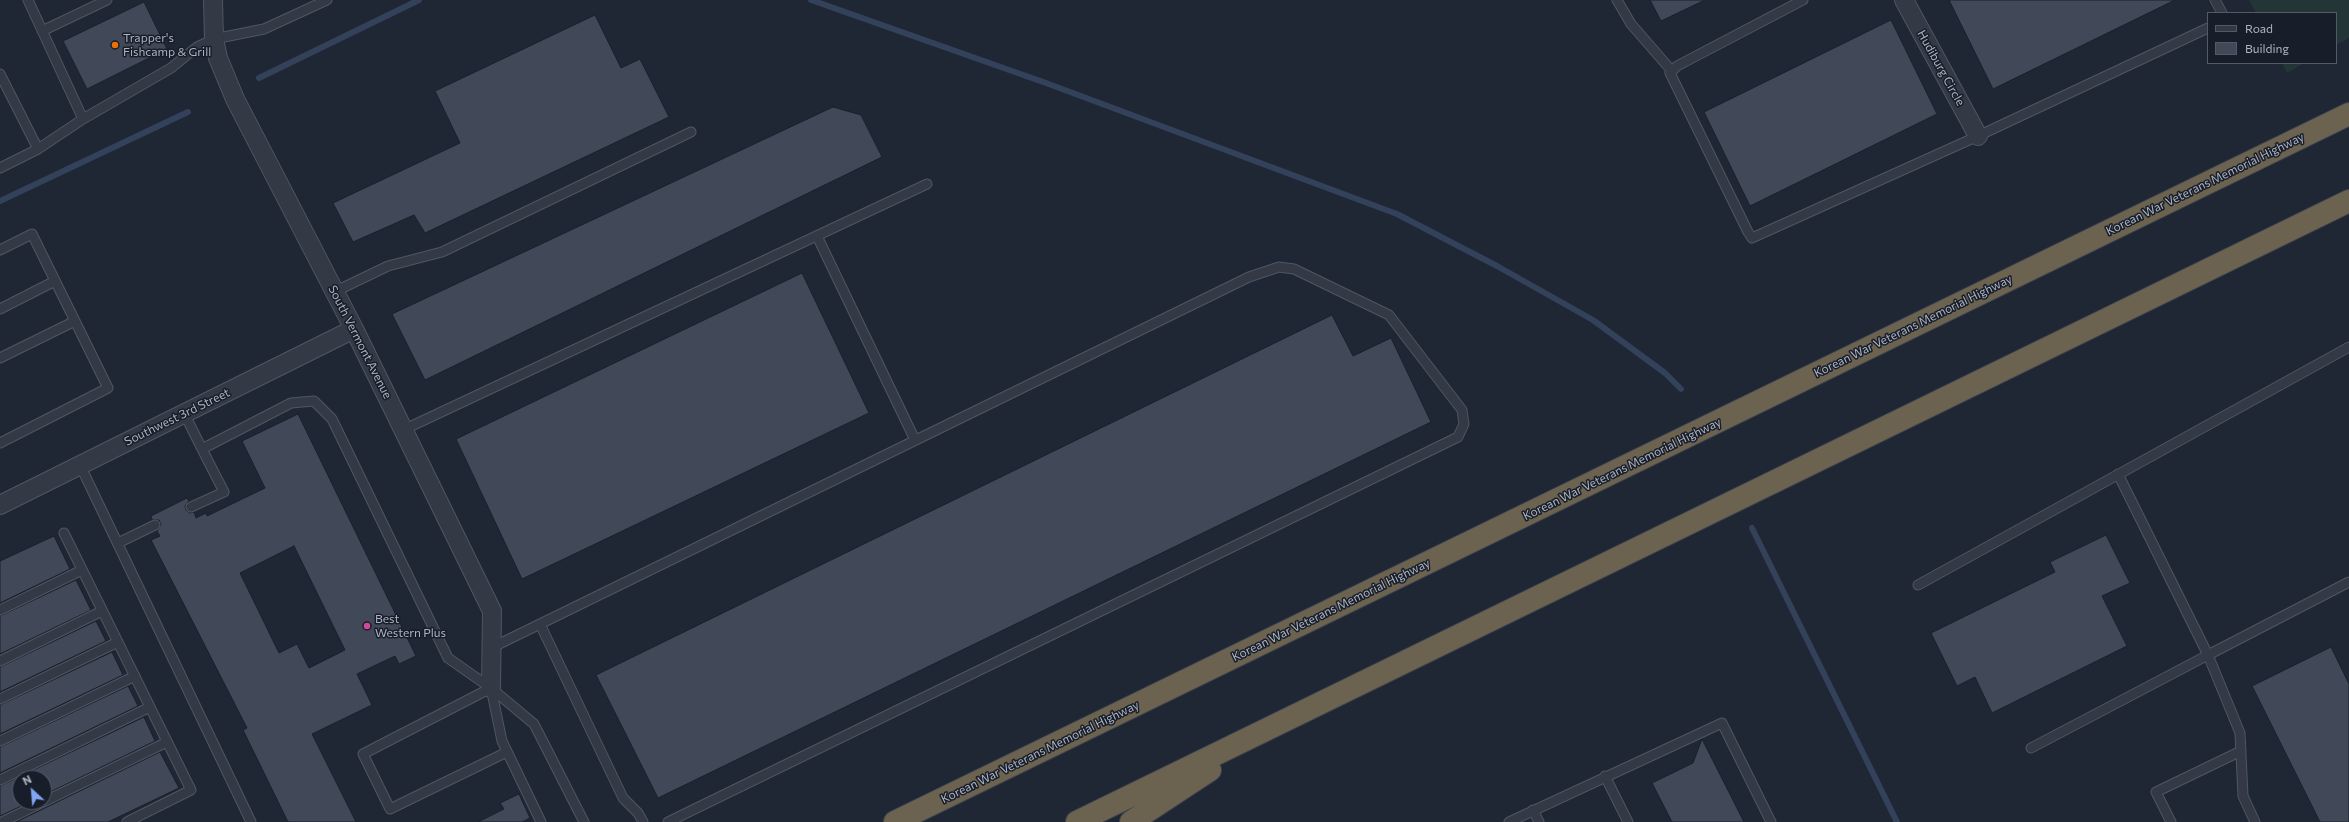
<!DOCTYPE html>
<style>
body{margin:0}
#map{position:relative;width:2349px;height:822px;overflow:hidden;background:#1f2734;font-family:Commissioner,sans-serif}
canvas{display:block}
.legend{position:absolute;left:2207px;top:12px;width:130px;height:52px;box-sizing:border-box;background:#181e29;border:1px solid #535a66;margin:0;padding:5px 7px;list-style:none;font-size:12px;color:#acb3c2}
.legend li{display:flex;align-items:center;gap:8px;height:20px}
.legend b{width:20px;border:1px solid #535a66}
.north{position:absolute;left:12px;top:770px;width:40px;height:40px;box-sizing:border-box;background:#181e29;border:1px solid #535a66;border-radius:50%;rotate:334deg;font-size:11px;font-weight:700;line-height:16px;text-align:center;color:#acb3c2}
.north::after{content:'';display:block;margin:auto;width:14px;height:18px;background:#81a4f3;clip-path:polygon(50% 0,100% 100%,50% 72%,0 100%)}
</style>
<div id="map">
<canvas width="2349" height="822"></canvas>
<ul class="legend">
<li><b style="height:5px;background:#333945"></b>Road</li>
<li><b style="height:11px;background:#414959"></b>Building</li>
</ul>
<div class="north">N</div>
</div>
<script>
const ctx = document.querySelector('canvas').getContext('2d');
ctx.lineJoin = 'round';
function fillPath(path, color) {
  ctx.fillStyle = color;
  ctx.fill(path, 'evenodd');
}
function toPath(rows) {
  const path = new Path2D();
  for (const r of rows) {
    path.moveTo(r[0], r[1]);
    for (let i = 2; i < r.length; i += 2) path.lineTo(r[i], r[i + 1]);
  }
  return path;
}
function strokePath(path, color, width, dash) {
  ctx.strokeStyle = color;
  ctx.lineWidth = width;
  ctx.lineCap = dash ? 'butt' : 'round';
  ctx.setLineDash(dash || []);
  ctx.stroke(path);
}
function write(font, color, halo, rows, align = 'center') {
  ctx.font = font + ' Commissioner,sans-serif';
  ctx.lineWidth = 3;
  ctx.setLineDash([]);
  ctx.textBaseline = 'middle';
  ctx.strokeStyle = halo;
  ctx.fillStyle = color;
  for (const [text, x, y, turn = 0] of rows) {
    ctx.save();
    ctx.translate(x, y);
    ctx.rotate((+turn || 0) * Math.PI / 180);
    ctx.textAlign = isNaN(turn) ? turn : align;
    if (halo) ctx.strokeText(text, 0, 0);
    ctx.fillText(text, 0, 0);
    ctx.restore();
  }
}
fillPath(toPath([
 [2249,0,2349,0,2349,38,2336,45,2336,13,2256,13],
 [2282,63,2304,63,2287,73]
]), '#243537');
strokePath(toPath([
 [811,0,1046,83,1397,214,1497,266,1593,320,1665,373,1681,389],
 [259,78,419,0],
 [0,201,188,112],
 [1752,528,1897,822]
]), '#33415b', 6);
const building = toPath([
 [1650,0,1705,0,1661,21,1650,0],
 [1949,0,2175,0,1993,89,1949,0],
 [144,2,167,49,87,89,63,41,144,2],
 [595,15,621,68,640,59,669,117,425,233,414,215,353,242,333,203,460,143,435,91,595,15],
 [1891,20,1937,114,1750,206,1704,112,1891,20],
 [833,107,861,115,882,157,425,380,392,314,833,107],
 [802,273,869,413,522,579,456,439,802,273],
 [1332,315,1353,356,1391,338,1431,422,658,798,596,675,1332,315],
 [298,414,416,656,399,664,395,656,357,674,372,705,312,734,356,822,288,822,243,730,247,728,151,540,160,536,157,531,161,525,159,520,152,520,151,516,187,498,189,501,185,506,186,510,190,513,194,512,196,518,206,513,207,516,265,488,242,441,298,414],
 [294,546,345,650,309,668,297,644,279,653,240,573,294,546],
 [2106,535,2130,583,2102,596,2127,646,1992,713,1975,677,1957,686,1931,633,2055,572,2050,562,2106,535],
 [54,536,70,569,0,603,0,561,54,536],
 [76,580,91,610,0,654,0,616,76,580],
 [96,621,106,641,0,692,0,667,96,621],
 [2331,647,2349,684,2349,822,2320,822,2252,686,2331,647],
 [112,652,123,675,0,734,0,705,112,652],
 [128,686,138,706,0,773,0,747,128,686],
 [144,717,155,741,44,795,44,778,20,778,20,802,30,802,0,816,0,786,144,717],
 [1702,739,1744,822,1672,822,1652,783,1693,763,1702,739],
 [160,752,179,788,108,822,16,822,160,752],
 [519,794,530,818,522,822,478,822,504,809,500,803,519,794]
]);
fillPath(building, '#414959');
strokePath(building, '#1a202b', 1);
const lane = toPath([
 [28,0,83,119],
 [1617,0,1631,24,1671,70],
 [1803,0,1677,66,1670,73,1748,232,1752,238,1978,136,2208,28],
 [2215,0,2222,13],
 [42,31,107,0],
 [0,74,38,149,0,168],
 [38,149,83,119,171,68,197,47,214,39,264,29,327,0],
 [817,236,915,440],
 [0,250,32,234,75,321,0,358],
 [334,292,388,266,442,252,691,132],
 [0,309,55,281],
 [184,413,202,449,291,403,314,401,332,419,448,658,491,688,534,724,584,822],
 [403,430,927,184],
 [0,443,108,388,75,321],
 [80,465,251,822],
 [2118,474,2208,655,2349,582],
 [191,507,224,492,202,449],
 [64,533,191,790,127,822],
 [118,543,155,525],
 [1918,585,2349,347],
 [0,610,82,570],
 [540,624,623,798,638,813,643,822],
 [493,647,1249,277,1279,267,1294,269,1389,315,1462,410,1464,424,1458,437,668,822],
 [0,661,102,611],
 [491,688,363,754,390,809,507,752],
 [491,688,502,741,541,822],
 [0,699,118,642],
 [0,741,135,676],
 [2031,748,2208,655,2240,733,2243,796,2255,822],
 [1605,776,1628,822],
 [0,780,150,707],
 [1533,810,1539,822],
 [2,822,167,742],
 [1509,822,1722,723,1771,822],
 [2171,822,2156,792,2241,751]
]);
const street = toPath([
 [213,0,214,39,218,58,235,99,354,329,492,611,491,688],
 [1904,0,1978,136],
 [0,505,354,329]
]);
const highway = toPath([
 [895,822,2349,114],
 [1077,822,2349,201],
 [1131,822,1210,770]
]);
strokePath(lane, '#505663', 11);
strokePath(street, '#505663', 20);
strokePath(highway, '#3d434f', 24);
strokePath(lane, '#333945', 9);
strokePath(street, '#333945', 18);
strokePath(highway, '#6b6250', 22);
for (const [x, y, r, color] of [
 [115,45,4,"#e8710a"],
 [367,626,4,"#d1479c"]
]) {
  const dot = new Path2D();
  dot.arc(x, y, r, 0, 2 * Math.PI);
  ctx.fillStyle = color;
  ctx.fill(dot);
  strokePath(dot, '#181e29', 1.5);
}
write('12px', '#acb3c2', '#181e29', [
 ["Trapper's",123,38],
 ["Fishcamp & Grill",123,52],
 ["Best",375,619],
 ["Western Plus",375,633]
], 'left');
write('12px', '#acb3c2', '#181e29', [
 ["Hudiburg Circle",1941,68,61],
 ["Korean War Veterans Memorial Highway",2205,184,-26],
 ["Korean War Veterans Memorial Highway",1913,326,-26],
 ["South Vermont Avenue",360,342,63],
 ["Southwest 3rd Street",177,417,-26],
 ["Korean War Veterans Memorial Highway",1622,469,-26],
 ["Korean War Veterans Memorial Highway",1331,610,-26],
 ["Korean War Veterans Memorial Highway",1040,752,-26]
]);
</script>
